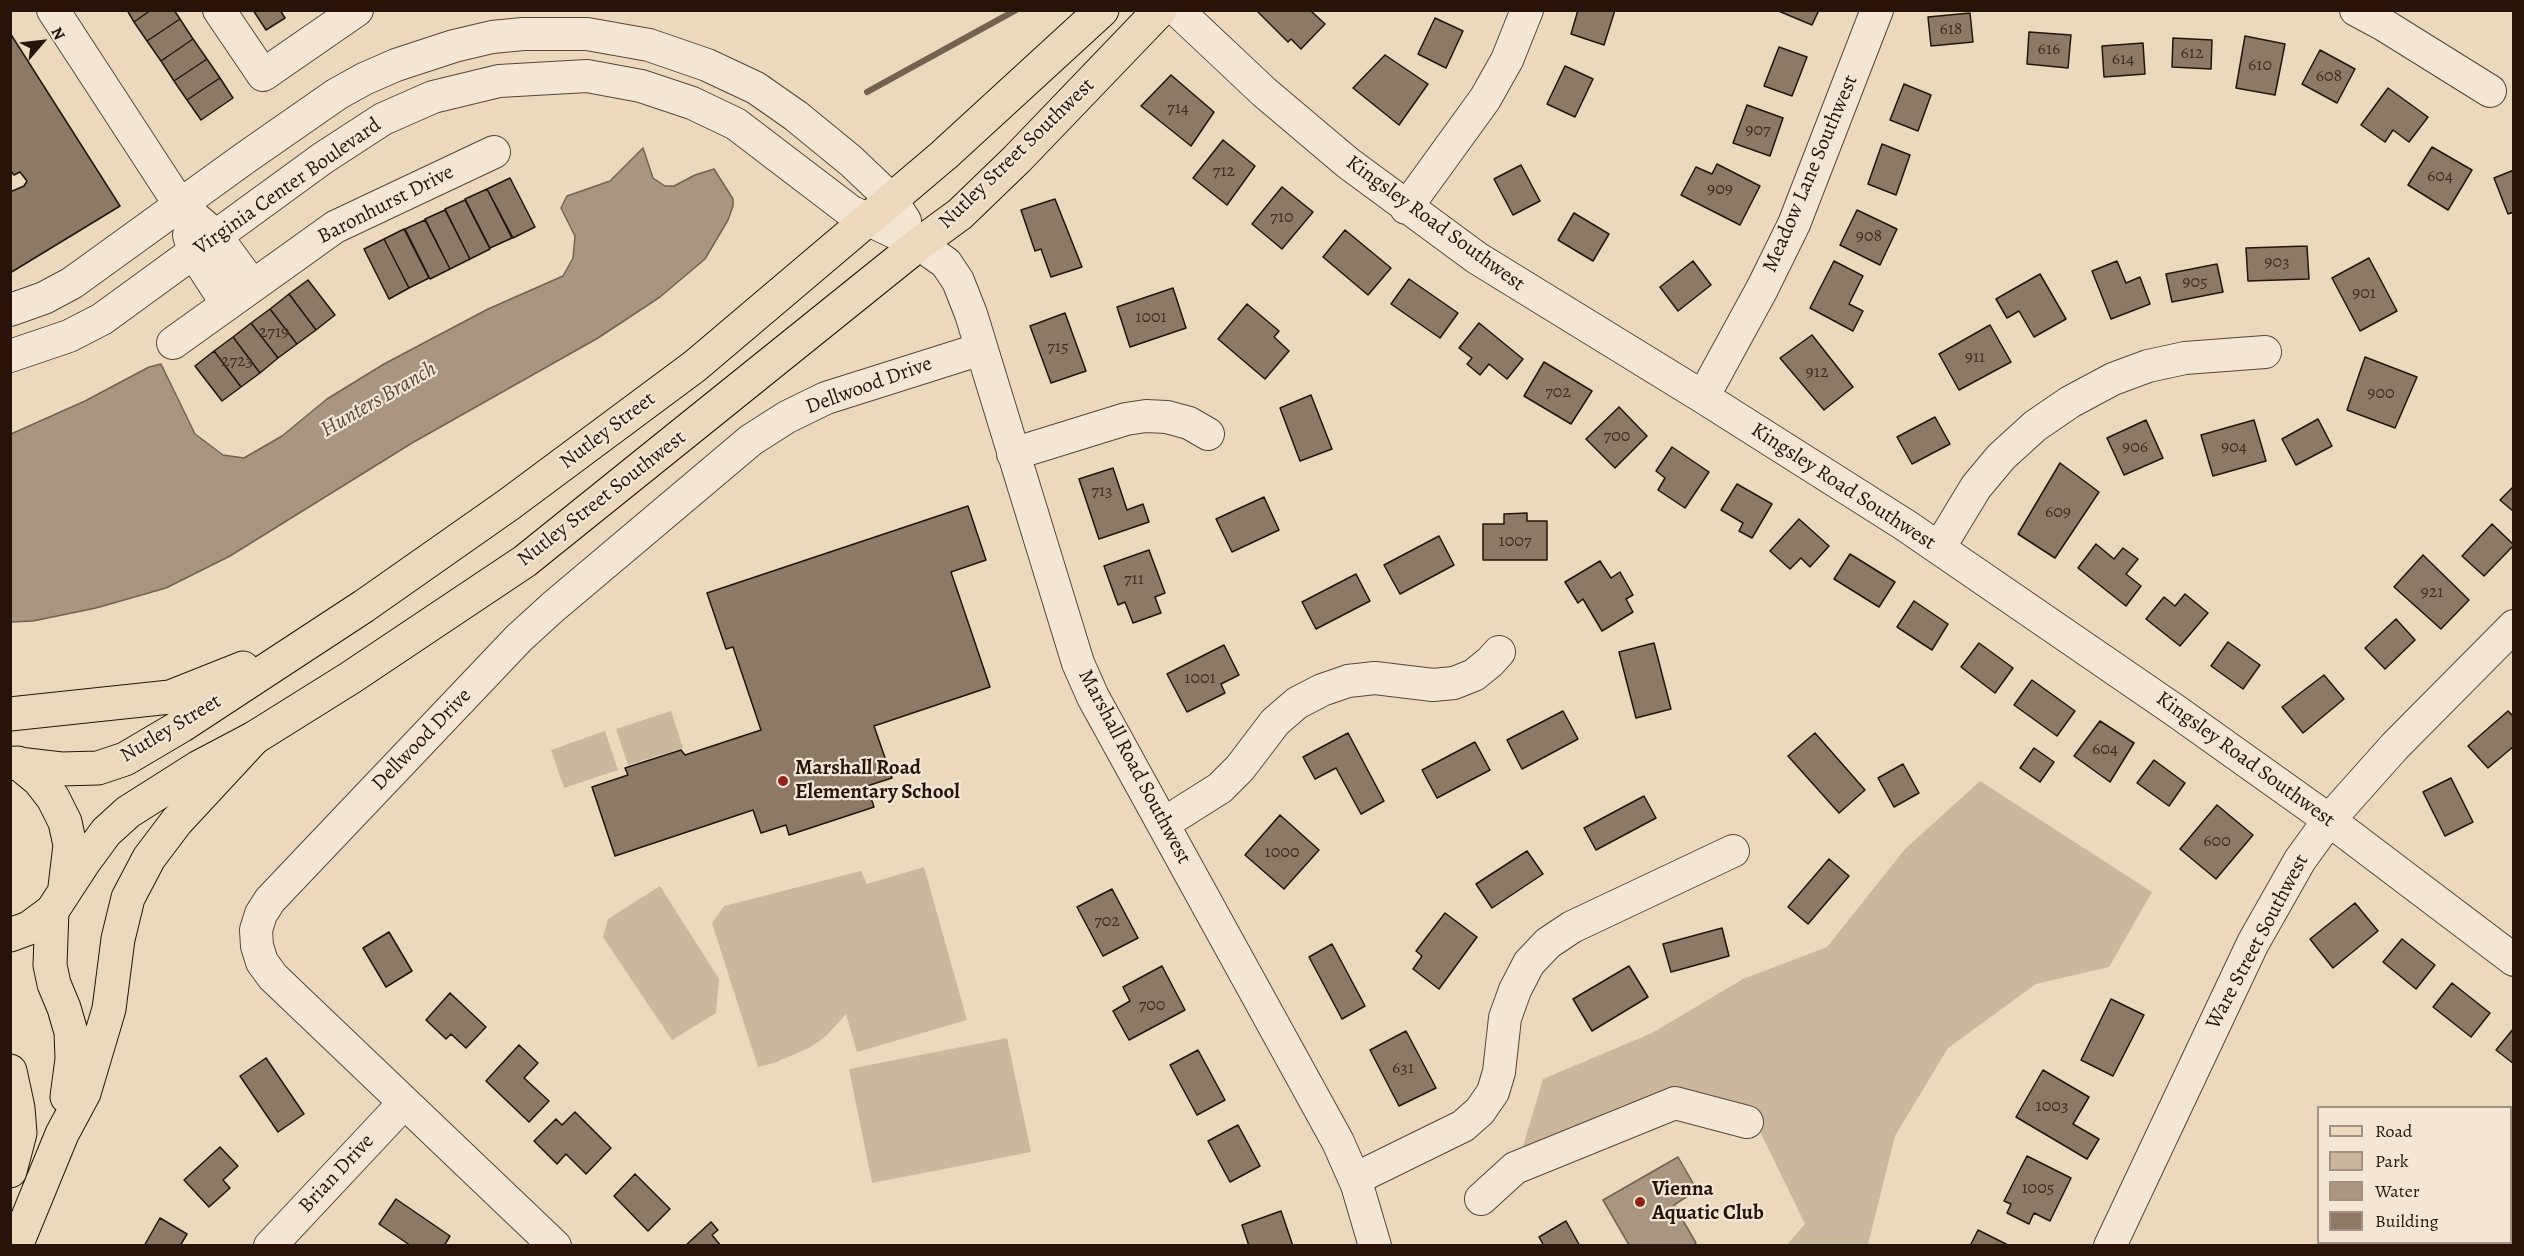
<!DOCTYPE html>
<style>
body{margin:0}
#map{position:relative;width:2524px;height:1256px;overflow:hidden;background:#ecd9bd;font-family:Alegreya,serif}
canvas{display:block}
.frame{position:absolute;inset:0;border:12px solid #291209;pointer-events:none}
.legend{position:absolute;left:2317px;top:1106px;width:195px;height:138px;box-sizing:border-box;background:#f3e6d4;border:2px solid #a29183;margin:0;padding:8px 10px;list-style:none;font-size:18px;color:#291209}
.legend li{display:flex;align-items:center;gap:12px;height:30px}
.legend b{width:30px;border:2px solid #a29183}
.north{position:absolute;left:12px;top:12px;width:60px;height:60px;-webkit-text-stroke:4px #f3e6d4;paint-order:stroke;rotate:62deg;font-size:16px;font-weight:700;line-height:24px;text-align:center;color:#291209}
.north::after{content:'';display:block;margin:auto;width:21px;height:27px;background:#291209;clip-path:polygon(50% 0,100% 100%,50% 72%,0 100%)}
</style>
<div id="map">
<canvas width="2524" height="1256"></canvas>
<div class="frame"></div>
<ul class="legend">
<li><b style="height:8px;background:#ecd9bd"></b>Road</li>
<li><b style="height:16px;background:#cbb79e"></b>Park</li>
<li><b style="height:16px;background:#aa9580"></b>Water</li>
<li><b style="height:16px;background:#8e7967"></b>Building</li>
</ul>
<div class="north">N</div>
</div>
<script>
const ctx = document.querySelector('canvas').getContext('2d');
ctx.lineJoin = 'round';
function fillPath(path, color) {
  ctx.fillStyle = color;
  ctx.fill(path, 'evenodd');
}
function toPath(rows) {
  const path = new Path2D();
  for (const r of rows) {
    path.moveTo(r[0], r[1]);
    for (let i = 2; i < r.length; i += 2) path.lineTo(r[i], r[i + 1]);
  }
  return path;
}
function strokePath(path, color, width, dash) {
  ctx.strokeStyle = color;
  ctx.lineWidth = width;
  ctx.lineCap = dash ? 'butt' : 'round';
  ctx.setLineDash(dash || []);
  ctx.stroke(path);
}
function write(font, color, halo, rows, align = 'center') {
  ctx.font = font + ' Alegreya,serif';
  ctx.lineWidth = 4.5;
  ctx.setLineDash([]);
  ctx.textBaseline = 'middle';
  ctx.strokeStyle = halo;
  ctx.fillStyle = color;
  for (const [text, x, y, turn = 0] of rows) {
    ctx.save();
    ctx.translate(x, y);
    ctx.rotate((+turn || 0) * Math.PI / 180);
    ctx.textAlign = isNaN(turn) ? turn : align;
    if (halo) ctx.strokeText(text, 0, 0);
    ctx.fillText(text, 0, 0);
    ctx.restore();
  }
}
fillPath(toPath([
 [671,711,683,748,628,765,616,729],
 [605,731,618,770,564,788,551,750],
 [1980,781,2152,892,2109,967,2036,984,1948,1048,1895,1136,1868,1245,1787,1245,1805,1224,1751,1113,1685,1094,1521,1153,1543,1079,1652,1033,1743,979,1827,947,1905,849],
 [924,867,967,1020,857,1052,846,1014,826,1036,809,1048,774,1063,758,1067,712,923,724,906,861,871,867,884],
 [660,886,719,979,716,1013,672,1040,603,937,608,919],
 [1007,1038,1031,1152,872,1183,849,1069]
]), '#cbb79e');
const water = toPath([
 [643,148,653,178,665,186,674,186,695,175,714,169,733,199,733,206,728,220,705,259,660,297,598,338,412,443,230,556,166,588,96,608,33,621,11,622,11,434,85,401,149,367,161,364,195,434,223,455,244,458,282,436,327,399,384,364,488,309,563,276,573,258,575,236,561,208,567,196,610,181,643,148],
 [1678,1157,1697,1190,1674,1205,1696,1243,1692,1246,1629,1245,1603,1200,1678,1157]
]);
fillPath(water, '#aa9580');
strokePath(water, '#766150', 1.5);
strokePath(toPath([
 [867,92,1016,10]
]), '#766150', 6);
const building = toPath([
 [127,10,151,10,134,22,127,10],
 [151,10,174,10,180,19,147,41,134,22,151,10],
 [253,10,280,10,285,18,266,30,253,10],
 [1256,10,1310,10,1325,24,1301,49,1291,39,1288,42,1256,10],
 [1578,10,1615,10,1604,45,1571,34,1578,10],
 [1776,10,1819,10,1812,25,1776,10],
 [1970,13,1973,42,1931,46,1928,17,1970,13],
 [1435,18,1463,31,1446,68,1418,54,1435,18],
 [180,19,193,39,161,61,147,41,180,19],
 [2029,32,2071,35,2068,68,2027,64,2029,32],
 [10,33,120,206,10,273,10,192,24,186,27,181,20,172,14,175,10,170,10,33],
 [2245,36,2285,44,2275,95,2236,88,2245,36],
 [2173,38,2212,40,2211,69,2172,67,2173,38],
 [193,39,207,59,174,81,161,61,193,39],
 [2143,43,2145,74,2104,77,2102,46,2143,43],
 [1779,47,1807,57,1792,96,1764,86,1779,47],
 [2320,50,2355,69,2337,103,2302,84,2320,50],
 [1385,55,1428,84,1399,125,1353,88,1385,55],
 [207,59,220,78,187,100,174,81,207,59],
 [1565,66,1593,79,1575,117,1547,104,1565,66],
 [1171,75,1214,112,1191,146,1141,106,1171,75],
 [220,78,233,98,201,120,187,100,220,78],
 [1904,84,1931,95,1918,131,1890,120,1904,84],
 [2388,88,2428,117,2409,142,2393,130,2385,142,2361,125,2388,88],
 [1747,105,1783,118,1770,156,1733,143,1747,105],
 [1223,140,1255,166,1227,205,1193,178,1223,140],
 [1882,144,1910,155,1896,195,1868,184,1882,144],
 [2432,147,2472,170,2448,210,2408,185,2432,147],
 [1717,164,1760,186,1740,225,1681,195,1696,167,1712,174,1717,164],
 [1521,165,1540,201,1513,215,1494,179,1521,165],
 [2514,170,2514,212,2508,214,2494,178,2514,170],
 [510,178,535,227,513,238,487,189,510,178],
 [1282,187,1313,212,1282,249,1252,224,1282,187],
 [487,189,512,238,490,248,465,199,487,189],
 [1055,199,1082,267,1051,277,1041,249,1035,251,1021,210,1055,199],
 [465,200,490,249,470,259,445,209,465,200],
 [445,210,470,259,450,269,425,219,445,210],
 [1857,210,1897,229,1880,265,1840,245,1857,210],
 [1574,213,1609,234,1593,261,1558,240,1574,213],
 [425,220,450,269,430,279,405,229,425,220],
 [404,229,429,278,409,288,384,239,404,229],
 [1345,230,1391,268,1368,295,1323,257,1345,230],
 [384,239,409,288,389,299,364,249,384,239],
 [2307,246,2309,279,2248,281,2246,248,2307,246],
 [2369,258,2397,311,2360,331,2332,278,2369,258],
 [1693,261,1711,285,1678,311,1660,287,1693,261],
 [1834,261,1863,276,1849,304,1863,311,1853,331,1810,308,1834,261],
 [2117,261,2126,283,2140,277,2150,304,2111,319,2092,271,2117,261],
 [2217,264,2223,292,2172,302,2166,274,2217,264],
 [2040,274,2066,319,2034,337,2019,311,2007,318,1996,299,2040,274],
 [1409,279,1458,313,1440,338,1391,304,1409,279],
 [308,280,335,315,316,330,289,294,308,280],
 [1173,288,1186,328,1130,347,1117,307,1173,288],
 [289,294,316,330,297,344,270,309,289,294],
 [1247,304,1279,331,1274,337,1289,351,1265,379,1218,339,1247,304],
 [270,309,297,344,278,358,251,323,270,309],
 [1065,313,1086,371,1051,383,1030,326,1065,313],
 [251,323,278,358,260,373,233,337,251,323],
 [1479,323,1523,359,1507,379,1489,364,1480,375,1467,364,1472,358,1459,348,1479,323],
 [1990,325,2011,362,1959,390,1939,354,1990,325],
 [1812,335,1853,387,1824,410,1780,358,1812,335],
 [233,337,260,373,241,387,214,351,233,337],
 [214,351,241,387,222,401,195,366,214,351],
 [2365,357,2417,377,2395,428,2347,410,2365,357],
 [1544,362,1592,391,1571,424,1524,396,1544,362],
 [1311,395,1332,449,1300,461,1280,408,1311,395],
 [1619,407,1647,436,1615,468,1586,439,1619,407],
 [1935,417,1950,444,1912,464,1897,437,1935,417],
 [2318,419,2332,446,2296,465,2282,439,2318,419],
 [2146,420,2163,458,2124,475,2107,438,2146,420],
 [2254,420,2266,461,2213,476,2201,435,2254,420],
 [1672,447,1709,472,1685,508,1658,490,1665,478,1656,471,1672,447],
 [2060,463,2099,492,2055,558,2018,534,2060,463],
 [1113,468,1127,510,1143,504,1149,522,1099,539,1079,479,1113,468],
 [1737,484,1772,504,1752,538,1739,531,1743,523,1721,510,1737,484],
 [2514,486,2514,512,2500,500,2514,486],
 [1264,497,1279,530,1232,552,1216,519,1264,497],
 [968,506,986,560,951,572,990,687,874,726,892,778,867,786,874,807,789,835,786,825,761,833,753,810,615,856,592,787,628,775,625,768,681,750,685,755,761,730,733,647,726,649,707,593,968,506],
 [1527,513,1527,521,1547,521,1547,560,1483,560,1483,524,1504,524,1504,514,1527,513],
 [1799,519,1829,546,1810,567,1801,558,1790,569,1770,551,1799,519],
 [2492,524,2514,545,2484,576,2462,556,2492,524],
 [1439,536,1454,565,1400,594,1384,565,1439,536],
 [2096,544,2114,559,2123,548,2138,559,2126,574,2141,586,2126,606,2078,568,2096,544],
 [1149,550,1165,593,1155,597,1161,613,1133,623,1125,602,1118,605,1104,566,1149,550],
 [1850,554,1895,582,1879,607,1834,579,1850,554],
 [2423,555,2469,600,2441,629,2394,587,2423,555],
 [1600,561,1611,578,1620,572,1633,595,1626,599,1633,612,1602,631,1583,599,1578,603,1565,582,1600,561],
 [1356,574,1370,601,1316,629,1302,602,1356,574],
 [2185,594,2208,613,2180,646,2146,619,2164,597,2175,606,2185,594],
 [1914,601,1948,624,1932,650,1897,627,1914,601],
 [2396,619,2415,640,2385,669,2365,648,2396,619],
 [2228,642,2260,665,2243,689,2211,666,2228,642],
 [1654,643,1671,709,1636,718,1619,652,1654,643],
 [1979,643,2013,668,1995,693,1961,667,1979,643],
 [1224,645,1239,675,1221,684,1225,693,1187,712,1167,674,1224,645],
 [2324,675,2344,699,2303,733,2282,707,2324,675],
 [2032,680,2075,711,2057,736,2014,705,2032,680],
 [1563,711,1578,739,1522,769,1507,740,1563,711],
 [2508,711,2514,717,2514,746,2488,768,2468,746,2508,711],
 [2100,721,2134,743,2110,782,2074,756,2100,721],
 [1348,733,1384,801,1361,814,1336,768,1315,779,1303,757,1348,733],
 [1815,733,1865,790,1839,813,1788,756,1815,733],
 [1475,742,1490,770,1437,798,1422,770,1475,742],
 [2034,748,2054,762,2040,782,2020,768,2034,748],
 [2154,760,2185,783,2169,806,2137,783,2154,760],
 [1903,764,1919,793,1894,807,1878,778,1903,764],
 [2451,778,2473,822,2445,836,2423,792,2451,778],
 [1644,796,1656,818,1596,850,1584,828,1644,796],
 [2217,805,2253,835,2216,879,2180,849,2217,805],
 [1280,815,1319,850,1284,889,1245,855,1280,815],
 [1527,851,1543,874,1492,908,1476,884,1527,851],
 [1829,859,1849,876,1808,924,1788,907,1829,859],
 [1112,889,1138,938,1103,956,1077,907,1112,889],
 [2355,903,2378,931,2333,968,2310,939,2355,903],
 [1445,913,1477,937,1439,989,1413,969,1422,956,1416,951,1445,913],
 [1722,928,1729,956,1671,972,1663,944,1722,928],
 [389,932,412,971,386,987,363,948,389,932],
 [2402,939,2435,965,2416,989,2383,962,2402,939],
 [1332,944,1365,1006,1342,1019,1309,957,1332,944],
 [1162,966,1185,1010,1129,1040,1113,1011,1130,1001,1123,987,1162,966],
 [1629,966,1648,997,1592,1031,1573,999,1629,966],
 [2452,983,2490,1013,2471,1037,2433,1007,2452,983],
 [450,993,486,1027,466,1048,451,1034,446,1039,426,1020,450,993],
 [2111,999,2144,1015,2113,1076,2081,1060,2111,999],
 [2514,1028,2514,1064,2496,1050,2514,1028],
 [1406,1031,1436,1088,1399,1106,1370,1050,1406,1031],
 [519,1045,538,1063,524,1078,549,1101,529,1122,486,1081,519,1045],
 [1198,1050,1225,1100,1197,1115,1170,1065,1198,1050],
 [266,1058,304,1114,278,1132,240,1076,266,1058],
 [2043,1070,2089,1097,2073,1124,2099,1139,2087,1159,2016,1117,2043,1070],
 [575,1112,611,1148,586,1174,566,1154,557,1164,534,1141,556,1119,562,1125,575,1112],
 [1238,1125,1260,1166,1230,1182,1208,1141,1238,1125],
 [220,1147,238,1166,223,1180,230,1188,209,1207,184,1180,220,1147],
 [2027,1156,2071,1178,2050,1221,2034,1213,2029,1224,2007,1213,2011,1204,2004,1201,2027,1156],
 [635,1174,670,1209,648,1231,614,1196,635,1174],
 [396,1199,450,1236,444,1246,411,1246,379,1224,396,1199],
 [1281,1211,1293,1246,1249,1246,1242,1225,1281,1211],
 [160,1218,187,1234,180,1246,144,1246,160,1218],
 [1566,1221,1580,1246,1544,1246,1539,1237,1566,1221],
 [711,1222,718,1230,712,1235,721,1246,685,1246,711,1222],
 [1978,1230,2010,1246,1970,1246,1978,1230]
]);
fillPath(building, '#8e7967');
strokePath(building, '#291209', 1.5);
const minor = toPath([
 [53,10,180,205,216,236,252,285],
 [219,10,263,75,357,10],
 [1177,10,1264,92,1348,163,1477,258,1703,397,1905,525,2176,711,2329,820,2514,960],
 [2356,10,2384,25,2490,91],
 [1406,208,1485,99,1507,60,1527,10],
 [189,235,194,253,227,304],
 [10,310,44,298,72,283,245,158,337,94,364,79,396,65,454,46,492,37,523,34,587,34,649,45,707,65,756,88,796,116,851,161,891,199,905,221],
 [173,343,335,227,494,152],
 [10,356,69,336,102,319,323,158,383,119,433,97,499,81,587,76,641,86,692,103,736,124,850,211,919,244,946,263,958,281,971,314,1078,663,1093,697,1338,1142,1357,1185,1375,1246],
 [1703,397,1762,289,1794,224,1877,10],
 [1013,454,1126,419,1146,416,1167,417,1189,423,1208,434],
 [1939,548,1976,487,2001,457,2035,426,2070,402,2113,379,2148,366,2185,358,2265,352],
 [1163,824,1220,788,1240,768,1275,722,1297,703,1322,690,1348,681,1375,678,1433,685,1454,683,1474,675,1490,662,1499,652],
 [1355,1179,1463,1126,1480,1111,1493,1092,1499,1072,1505,1018,1515,990,1529,963,1548,943,1572,927,1733,851],
 [1481,1199,1515,1168,1675,1103,1747,1122],
 [270,1246,404,1103],
 [555,1246,273,977,262,962,257,946,256,930,261,914,270,900,519,638,553,607,751,440,787,417,826,398,981,349],
 [2110,1246,2253,943,2300,860,2329,820,2395,746,2514,626]
]);
const major = toPath([
 [10,714,170,697,243,668],
 [10,763,61,769,98,768,125,759,181,726,364,606,508,505,695,366,944,155,1102,10],
 [18,763,39,780,53,798,65,822,70,845,65,887],
 [10,935,29,928,52,911,84,862,106,832,128,812,199,767,254,738,350,678,525,561,919,244,960,214,1017,159,1160,10]
]);
const highway = toPath([
 [52,911,50,965,54,984,64,1008,71,1032,72,1059,67,1097],
 [10,1071,18,1108,20,1133,10,1171],
 [16,1246,62,1134,84,1093,109,1009,118,939,128,898,149,858,177,821,254,738]
]);
strokePath(minor, '#5a4436', 34);
strokePath(major, '#291209', 35);
strokePath(highway, '#291209', 35);
strokePath(minor, '#f3e6d4', 32);
strokePath(major, '#ecd9bd', 33);
strokePath(highway, '#ecd9bd', 33);
for (const [x, y, r, color] of [
 [783,781,6,"#8f2418"],
 [1640,1202,6,"#8f2418"]
]) {
  const dot = new Path2D();
  dot.arc(x, y, r, 0, 2 * Math.PI);
  ctx.fillStyle = color;
  ctx.fill(dot);
  strokePath(dot, '#f3e6d4', 2);
}
write('18px', '#422c20', null, [
 ["618",1951,30],
 ["616",2049,50],
 ["612",2192,54],
 ["614",2123,60],
 ["610",2260,66],
 ["608",2329,77],
 ["714",1178,109],
 ["907",1758,131],
 ["712",1224,172],
 ["604",2440,177],
 ["909",1720,190],
 ["710",1282,218],
 ["908",1869,237],
 ["903",2277,263],
 ["905",2195,283],
 ["901",2364,294],
 ["1001",1151,318],
 ["2719",274,333],
 ["715",1058,348],
 ["911",1975,358],
 ["2723",237,362],
 ["912",1817,373],
 ["702",1558,393],
 ["900",2381,394],
 ["700",1617,437],
 ["906",2135,448],
 ["904",2234,448],
 ["713",1102,492],
 ["609",2058,513],
 ["1007",1515,542],
 ["711",1134,580],
 ["921",2432,593],
 ["1001",1200,679],
 ["604",2105,750],
 ["600",2217,842],
 ["1000",1282,853],
 ["702",1107,922],
 ["700",1152,1006],
 ["631",1403,1069],
 ["1003",2052,1107],
 ["1005",2038,1189]
]);
write('21px', '#291209', '#f3e6d4', [
 ["Nutley Street Southwest",1017,154,-44],
 ["Meadow Lane Southwest",1811,174,-67],
 ["Virginia Center Boulevard",288,187,-35],
 ["Baronhurst Drive",386,205,-27],
 ["Kingsley Road Southwest",1435,224,36],
 ["Dellwood Drive",869,386,-20],
 ["Nutley Street",608,431,-37],
 ["Kingsley Road Southwest",1843,487,33],
 ["Nutley Street Southwest",602,499,-38],
 ["Nutley Street",171,729,-31],
 ["Dellwood Drive",422,740,-46],
 ["Kingsley Road Southwest",2245,760,36],
 ["Marshall Road Southwest",1134,767,62],
 ["Ware Street Southwest",2258,942,-62],
 ["Brian Drive",337,1174,-47]
]);
write('bold 21px', '#291209', '#f3e6d4', [
 ["Marshall Road",795,769],
 ["Elementary School",795,793],
 ["Vienna",1652,1190],
 ["Aquatic Club",1652,1214]
], 'left');
write('italic 22px', '#5d4639', '#f3e6d4', [
 ["Hunters Branch",379,400,-30]
]);
</script>
